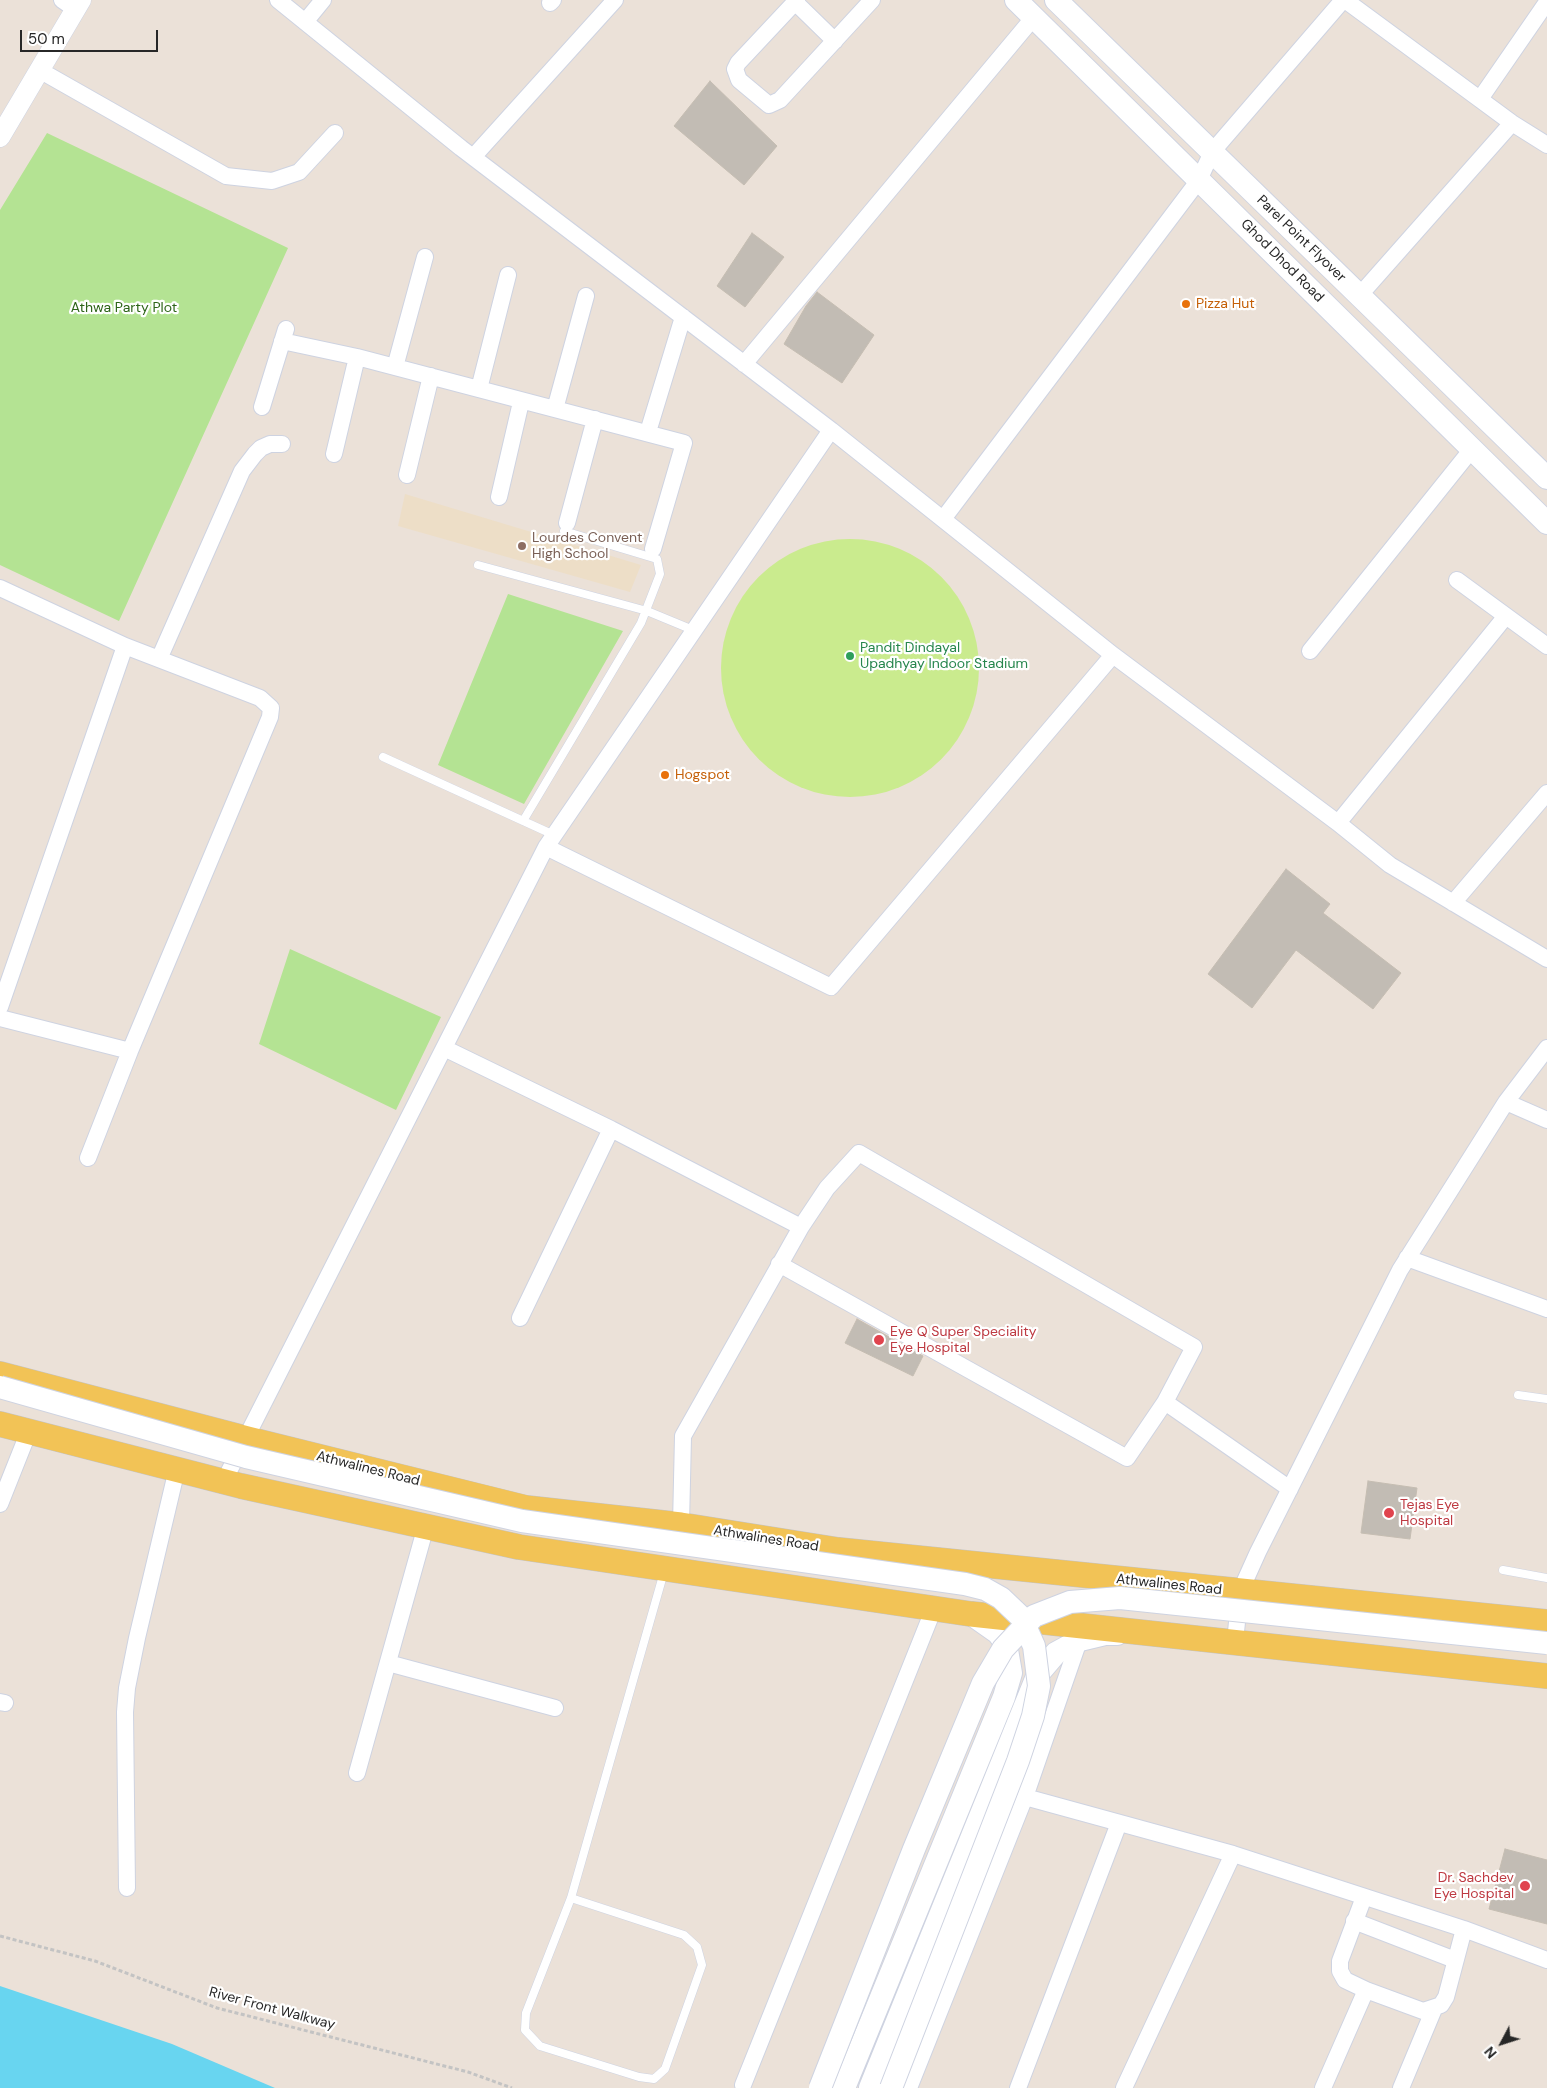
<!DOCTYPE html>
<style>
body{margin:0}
#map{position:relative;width:1547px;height:2088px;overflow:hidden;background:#ebe1d8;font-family:"DM Sans",sans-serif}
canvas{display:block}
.north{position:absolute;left:1477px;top:2018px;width:50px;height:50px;-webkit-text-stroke:4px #fff;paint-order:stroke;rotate:230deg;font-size:14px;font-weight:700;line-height:20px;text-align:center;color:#272727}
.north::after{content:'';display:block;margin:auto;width:18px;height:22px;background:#272727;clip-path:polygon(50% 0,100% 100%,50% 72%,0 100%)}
.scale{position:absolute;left:20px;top:30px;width:138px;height:22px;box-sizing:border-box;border:2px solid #272727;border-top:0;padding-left:6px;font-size:15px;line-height:18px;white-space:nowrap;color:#272727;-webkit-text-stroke:4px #fff;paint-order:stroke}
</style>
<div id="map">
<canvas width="1547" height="2088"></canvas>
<div class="north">N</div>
<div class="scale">50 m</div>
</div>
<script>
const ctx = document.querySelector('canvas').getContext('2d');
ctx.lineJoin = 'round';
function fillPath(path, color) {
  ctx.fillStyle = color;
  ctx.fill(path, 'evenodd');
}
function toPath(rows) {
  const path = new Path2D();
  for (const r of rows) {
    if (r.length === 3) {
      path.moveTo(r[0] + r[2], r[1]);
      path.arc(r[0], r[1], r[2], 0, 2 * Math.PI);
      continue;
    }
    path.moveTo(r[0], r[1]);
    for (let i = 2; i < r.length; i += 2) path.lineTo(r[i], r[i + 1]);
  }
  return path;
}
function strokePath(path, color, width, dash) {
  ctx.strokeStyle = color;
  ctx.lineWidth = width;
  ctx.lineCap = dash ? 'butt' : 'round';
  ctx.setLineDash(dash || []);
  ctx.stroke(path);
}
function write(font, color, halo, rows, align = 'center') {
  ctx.font = font + ' "DM Sans",sans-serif';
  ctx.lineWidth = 4.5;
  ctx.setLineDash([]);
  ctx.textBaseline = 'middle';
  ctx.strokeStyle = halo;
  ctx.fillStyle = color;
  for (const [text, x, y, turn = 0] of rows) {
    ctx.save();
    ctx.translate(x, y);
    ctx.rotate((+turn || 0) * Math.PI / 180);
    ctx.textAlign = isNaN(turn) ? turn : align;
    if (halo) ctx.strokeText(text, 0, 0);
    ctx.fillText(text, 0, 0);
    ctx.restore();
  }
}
fillPath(toPath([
 [405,494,641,565,630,592,398,526]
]), '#eddec7');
fillPath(toPath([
 [47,133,288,248,119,621,0,565,0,210],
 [508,594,623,631,524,804,438,765],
 [290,949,441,1017,396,1110,259,1044]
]), '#b4e393');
fillPath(toPath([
 [850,668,129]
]), '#caeb8e');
fillPath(toPath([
 [0,1986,172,2044,275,2088,0,2088]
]), '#68d5f0');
const building = toPath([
 [710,81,777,146,744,185,674,126,710,81],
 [752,233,784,257,745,307,717,286,752,233],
 [817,292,874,335,842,383,784,344,806,306,817,292],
 [1286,869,1330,904,1323,913,1401,973,1373,1009,1296,950,1252,1008,1208,974,1286,869],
 [857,1319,923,1356,913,1376,845,1343,857,1319],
 [1368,1481,1417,1488,1410,1539,1361,1533,1368,1481],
 [1505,1849,1547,1860,1547,1924,1489,1909,1505,1849]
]);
fillPath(building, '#c2bcb4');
strokePath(building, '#c5bdb2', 1);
const service = toPath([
 [478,565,647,611,693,630],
 [383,757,554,835],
 [523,821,641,623,660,574,657,559,564,531],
 [1518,1395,1547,1399],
 [1503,1570,1547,1578],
 [571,1898,684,1935,697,1947,702,1965,665,2069,654,2079,639,2077,540,2046,525,2030,526,2013,571,1898,664,1572]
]);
const minor = toPath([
 [62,0,75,9],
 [278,0,461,148,831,430,1113,655,1338,823,1390,865,1547,959],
 [797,0,738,63,735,69,739,80,769,105,780,100,872,0],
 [1345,0,1512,123,1547,145],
 [795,2,835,41],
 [550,3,553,0],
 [305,22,323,0],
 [41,71,226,176,272,181,299,172,335,133],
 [1480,99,1547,2],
 [474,156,615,0],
 [1359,296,1512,123],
 [282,341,357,357,684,443,653,549],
 [744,364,1034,17],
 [395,367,425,257],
 [479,389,508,275],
 [262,407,286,329],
 [555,409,586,296],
 [648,432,683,317],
 [334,454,357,357],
 [407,475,431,376],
 [499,497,521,402],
 [943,519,1199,180,1212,152,1343,0],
 [567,523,595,419],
 [1457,580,1547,646],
 [0,588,125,646,260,698,271,708,270,717,130,1051,88,1158],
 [1310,651,1472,449],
 [159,659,242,471,255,454,261,448,270,444,282,444],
 [1338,823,1506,616],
 [546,847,831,987,1113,655],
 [1453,903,1547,793],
 [0,1007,125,646],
 [0,1018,130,1051],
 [444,1048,611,1129,801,1227],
 [1506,1102,1547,1120],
 [1407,1258,1547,1309],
 [779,1264,1127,1458,1165,1402],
 [520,1318,611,1129],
 [224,1481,546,847,831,430],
 [0,1504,29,1431],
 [681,1525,683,1436,801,1227,827,1188,859,1153,1194,1347,1165,1402,1290,1489],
 [1235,1642,1240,1592,1258,1552,1400,1270,1506,1102,1547,1048],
 [388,1663,555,1708],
 [0,1702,5,1703],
 [357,1773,426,1526],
 [1025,1797,1233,1854,1464,1929,1547,1960],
 [127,1888,125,1712,127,1688,137,1638,177,1469],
 [1354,1921,1455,1960],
 [1366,1990,1423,2011,1441,2005,1446,1997,1464,1929],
 [743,2085,934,1608],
 [909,2088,1025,1797,1081,1635],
 [1018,2088,1119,1823],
 [1124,2088,1233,1854],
 [1323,2088,1366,1990,1345,1980,1340,1971,1340,1961,1364,1897],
 [1401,2088,1434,2009]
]);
const tertiary = toPath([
 [0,137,81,0]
]);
const secondary = toPath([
 [1016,0,1547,523],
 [1056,0,1547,478],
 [844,2088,1004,1697,1011,1673,1006,1644,998,1633,971,1614],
 [870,2088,1038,1674,1056,1653,1080,1640,1105,1634,1117,1634]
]);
const primary = toPath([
 [0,1374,248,1439,526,1508,681,1525,838,1550,1547,1622],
 [0,1424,241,1486,519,1547,971,1614,1547,1676]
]);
strokePath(service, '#ced3e1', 9);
strokePath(minor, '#ced3e1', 18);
strokePath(tertiary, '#ced3e1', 21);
strokePath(secondary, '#ced3e1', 24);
strokePath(primary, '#c3c3c3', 26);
strokePath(toPath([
 [0,1936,95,1961,217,2008,468,2072,512,2088]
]), '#c3c3c3', 3, [4, 2.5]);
strokePath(service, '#fff', 8);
strokePath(minor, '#fff', 16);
strokePath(tertiary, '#fff', 20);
strokePath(secondary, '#fff', 22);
strokePath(primary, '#f2c356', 25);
const secondaryBridge = toPath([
 [0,1387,246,1457,522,1521,965,1584,985,1589,1001,1598,1021,1617,1034,1646,1039,1686,1033,1716,1018,1761,891,2088],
 [820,2088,914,1849,983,1683,1003,1649,1034,1616,1070,1602,1120,1598,1547,1643]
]);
strokePath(secondaryBridge, '#ced3e1', 24, []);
strokePath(secondaryBridge, '#fff', 22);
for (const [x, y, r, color] of [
 [1186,304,5,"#e8710a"],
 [522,546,5,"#8d6e63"],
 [850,656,5,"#2e9e5b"],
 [665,775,5,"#e8710a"],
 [879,1340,6,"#e0444e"],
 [1389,1513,6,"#e0444e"],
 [1525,1886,6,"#e0444e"]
]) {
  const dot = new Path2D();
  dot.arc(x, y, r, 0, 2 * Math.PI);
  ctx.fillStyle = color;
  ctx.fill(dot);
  strokePath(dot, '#fff', 2);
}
write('14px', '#272727', '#fff', [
 ["Parel Point Flyover",1301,239,44],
 ["Ghod Dhod Road",1282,261,45],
 ["Athwalines Road",368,1469,14],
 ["Athwalines Road",766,1539,9],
 ["Athwalines Road",1169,1585,6],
 ["River Front Walkway",272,2009,15]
]);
write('14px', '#c56008', '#fff', [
 ["Pizza Hut",1196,304],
 ["Hogspot",675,775]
], 'left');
write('14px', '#2d6418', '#fff', [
 ["Athwa Party Plot",124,308]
]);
write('14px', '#785e54', '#fff', [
 ["Lourdes Convent",532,538],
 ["High School",532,554]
], 'left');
write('14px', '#27864d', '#fff', [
 ["Pandit Dindayal",860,648],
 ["Upadhyay Indoor Stadium",860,664]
], 'left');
write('14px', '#be3a42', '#fff', [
 ["Eye Q Super Speciality",890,1332],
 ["Eye Hospital",890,1348],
 ["Tejas Eye",1400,1505],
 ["Hospital",1400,1521],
 ["Dr. Sachdev",1514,1878,"right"],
 ["Eye Hospital",1514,1894,"right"]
], 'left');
</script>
